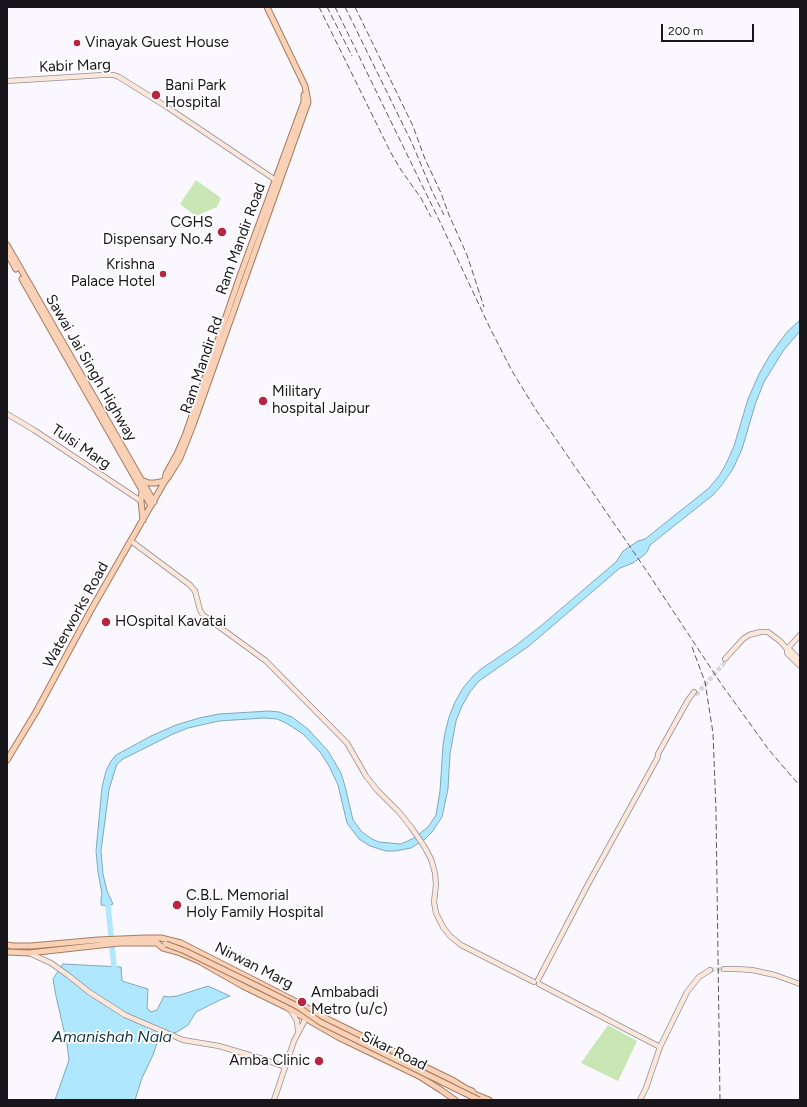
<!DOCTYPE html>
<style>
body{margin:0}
#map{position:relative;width:807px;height:1107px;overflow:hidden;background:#faf7fe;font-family:Figtree,sans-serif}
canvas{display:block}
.frame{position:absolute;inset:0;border:8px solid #18161a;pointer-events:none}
.scale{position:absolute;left:661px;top:24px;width:93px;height:18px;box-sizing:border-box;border:2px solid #18161a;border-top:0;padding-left:5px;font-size:12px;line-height:14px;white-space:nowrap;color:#18161a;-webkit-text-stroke:3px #fff;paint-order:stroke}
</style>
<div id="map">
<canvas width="807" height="1107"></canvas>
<div class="frame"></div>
<div class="scale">200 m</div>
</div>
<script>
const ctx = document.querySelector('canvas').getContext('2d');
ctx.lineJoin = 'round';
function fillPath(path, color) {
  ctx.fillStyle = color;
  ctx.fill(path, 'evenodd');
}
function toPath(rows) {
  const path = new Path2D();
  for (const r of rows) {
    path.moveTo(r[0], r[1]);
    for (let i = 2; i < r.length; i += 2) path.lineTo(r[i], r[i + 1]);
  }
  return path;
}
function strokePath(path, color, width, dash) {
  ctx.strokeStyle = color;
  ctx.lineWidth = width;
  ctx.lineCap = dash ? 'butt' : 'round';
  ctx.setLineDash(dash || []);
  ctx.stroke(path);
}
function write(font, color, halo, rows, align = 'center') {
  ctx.font = font + ' Figtree,sans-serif';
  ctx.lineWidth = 3.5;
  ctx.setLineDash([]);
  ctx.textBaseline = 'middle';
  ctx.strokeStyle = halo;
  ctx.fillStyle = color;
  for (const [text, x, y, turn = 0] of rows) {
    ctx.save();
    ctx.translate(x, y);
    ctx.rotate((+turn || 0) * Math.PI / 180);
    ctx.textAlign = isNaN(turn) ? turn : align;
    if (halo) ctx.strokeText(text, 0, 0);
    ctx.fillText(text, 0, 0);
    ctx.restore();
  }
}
fillPath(toPath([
 [196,180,221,198,217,207,196,216,180,204],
 [608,1025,637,1041,618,1081,581,1063]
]), '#c9e6b5');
const water = toPath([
 [800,320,800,331,783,351,764,382,756,402,742,449,733,469,721,486,713,495,650,545,647,552,644,555,633,563,620,568,529,646,479,681,470,692,462,706,456,721,450,754,448,789,442,817,432,832,424,840,411,848,395,851,386,851,370,846,359,839,347,823,338,785,329,766,320,752,303,734,286,723,277,719,264,718,219,721,188,728,173,734,123,759,117,764,115,770,109,790,101,851,103,874,107,891,113,904,108,906,101,905,101,899,102,894,98,872,96,851,102,787,106,771,111,761,116,755,151,736,176,725,199,718,219,714,269,711,279,712,292,717,308,729,328,751,341,773,345,786,353,820,362,832,372,839,379,842,401,844,414,838,419,834,428,827,436,815,440,791,443,745,445,733,449,717,455,702,463,688,473,676,481,669,515,646,542,625,616,562,623,551,638,541,645,539,709,488,719,476,726,464,734,446,748,399,759,374,770,355,787,332,800,320],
 [63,964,121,967,122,981,148,989,147,1008,151,1012,157,1010,164,996,169,997,177,996,208,986,230,996,220,1000,196,1012,188,1025,177,1032,159,1037,153,1055,142,1078,135,1100,55,1100,69,1060,67,1044,56,996,53,979,63,964]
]);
fillPath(water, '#aee7fe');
strokePath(water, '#81a8ba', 1);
strokePath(toPath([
 [108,906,114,967]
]), '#aee7fe', 5.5);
strokePath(toPath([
 [696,695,726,661],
 [710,970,724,969]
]), '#d8d5dc', 4.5, [4.5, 2]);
const secondary = toPath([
 [7,81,103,75,114,75,119,77,167,107,277,181],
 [7,414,34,430,141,501],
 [131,541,190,585,195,591,200,610,203,615,266,661,347,743,366,776,377,790,399,812,411,827,424,846,431,859,435,873,436,885,434,902,436,913,443,927,450,936,461,945,534,982],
 [787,649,787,653,800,666],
 [787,649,800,635],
 [725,659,743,639,749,635,760,632,768,632,780,641,787,649,790,650,800,660],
 [29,953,51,963,69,976,89,992,125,1015,183,1040,219,1046,263,1059,285,1067],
 [724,969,736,969,752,970,775,975,800,984],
 [538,980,586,888,658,757,658,754,688,700,694,692],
 [539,984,660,1047,687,992,699,977,710,970],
 [290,1009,297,1021,298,1031],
 [274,1100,294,1041,307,1016],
 [640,1100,646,1088,660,1047]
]);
const primary = toPath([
 [7,245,154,502],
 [7,253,16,269],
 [22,279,151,506],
 [141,480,149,483,155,483,165,481],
 [165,480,166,474,177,454,185,436,240,276,304,102,304,95],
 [142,491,141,501,143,520],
 [7,760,36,712,91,610,165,481,169,476,180,458,193,425,308,102,305,86,267,7],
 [156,942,163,948,178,952,199,961,243,986,286,1007,338,1037,419,1076,441,1090,455,1100],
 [7,945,13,946,31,946,98,940,145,938,161,938,181,943,291,999,331,1021,454,1081,465,1088,472,1091,474,1094,489,1100],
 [7,952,29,953,119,943,157,943]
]);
strokePath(secondary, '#948f9a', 6);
strokePath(primary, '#a77c60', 7);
strokePath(secondary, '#fce8db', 4.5);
strokePath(primary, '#f8d1b6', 5);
strokePath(toPath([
 [319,7,391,153,401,170,421,198,431,217],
 [327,7,352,56],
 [335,7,441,224,490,328,512,371,536,410,644,567,722,685,769,750,800,786],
 [345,7,412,143,432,191,444,215],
 [355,7,413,126,425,159,441,193,449,215,467,255,484,307],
 [692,647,705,682,713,733,716,811,720,1100]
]), '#5b595e', 1, [6, 3]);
const primaryBridge = toPath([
 [166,944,185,951,261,988,297,1006,320,1022,479,1100]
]);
strokePath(primaryBridge, '#a77c60', 7, []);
strokePath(primaryBridge, '#f8d1b6', 5);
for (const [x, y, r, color] of [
 [77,43,4,"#b72540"],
 [156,95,5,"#b72540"],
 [222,232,5,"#b72540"],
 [163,274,4,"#b72540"],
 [263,401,5,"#b72540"],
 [106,622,5,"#b72540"],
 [177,905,5,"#b72540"],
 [302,1002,5,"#b72540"],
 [319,1061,5,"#b72540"]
]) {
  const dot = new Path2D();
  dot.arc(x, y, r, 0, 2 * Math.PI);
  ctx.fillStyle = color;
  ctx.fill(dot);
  strokePath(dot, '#fff', 1.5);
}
write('15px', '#18161a', '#fff', [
 ["Vinayak Guest House",85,43],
 ["Bani Park",165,86],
 ["Hospital",165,103],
 ["CGHS",213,223,"right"],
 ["Dispensary No.4",213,240,"right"],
 ["Krishna",155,265,"right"],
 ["Palace Hotel",155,282,"right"],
 ["Military",272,392],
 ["hospital Jaipur",272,409],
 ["HOspital Kavatai",115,622],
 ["C.B.L. Memorial",186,896],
 ["Holy Family Hospital",186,913],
 ["Ambabadi",311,993],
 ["Metro (u/c)",311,1010],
 ["Amba Clinic",310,1061,"right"]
], 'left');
write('15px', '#18161a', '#fff', [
 ["Kabir Marg",75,66,-2],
 ["Ram Mandir Road",241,239,-70],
 ["Ram Mandir Rd",202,365,-71],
 ["Sawai Jai Singh Highway",91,368,60],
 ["Tulsi Marg",81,447,34],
 ["Waterworks Road",76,615,-61],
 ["Nirwan Marg",254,966,27],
 ["Sikar Road",394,1051,26]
]);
write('italic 16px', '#10323f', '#fff', [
 ["Amanishah Nala",112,1037]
]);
</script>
